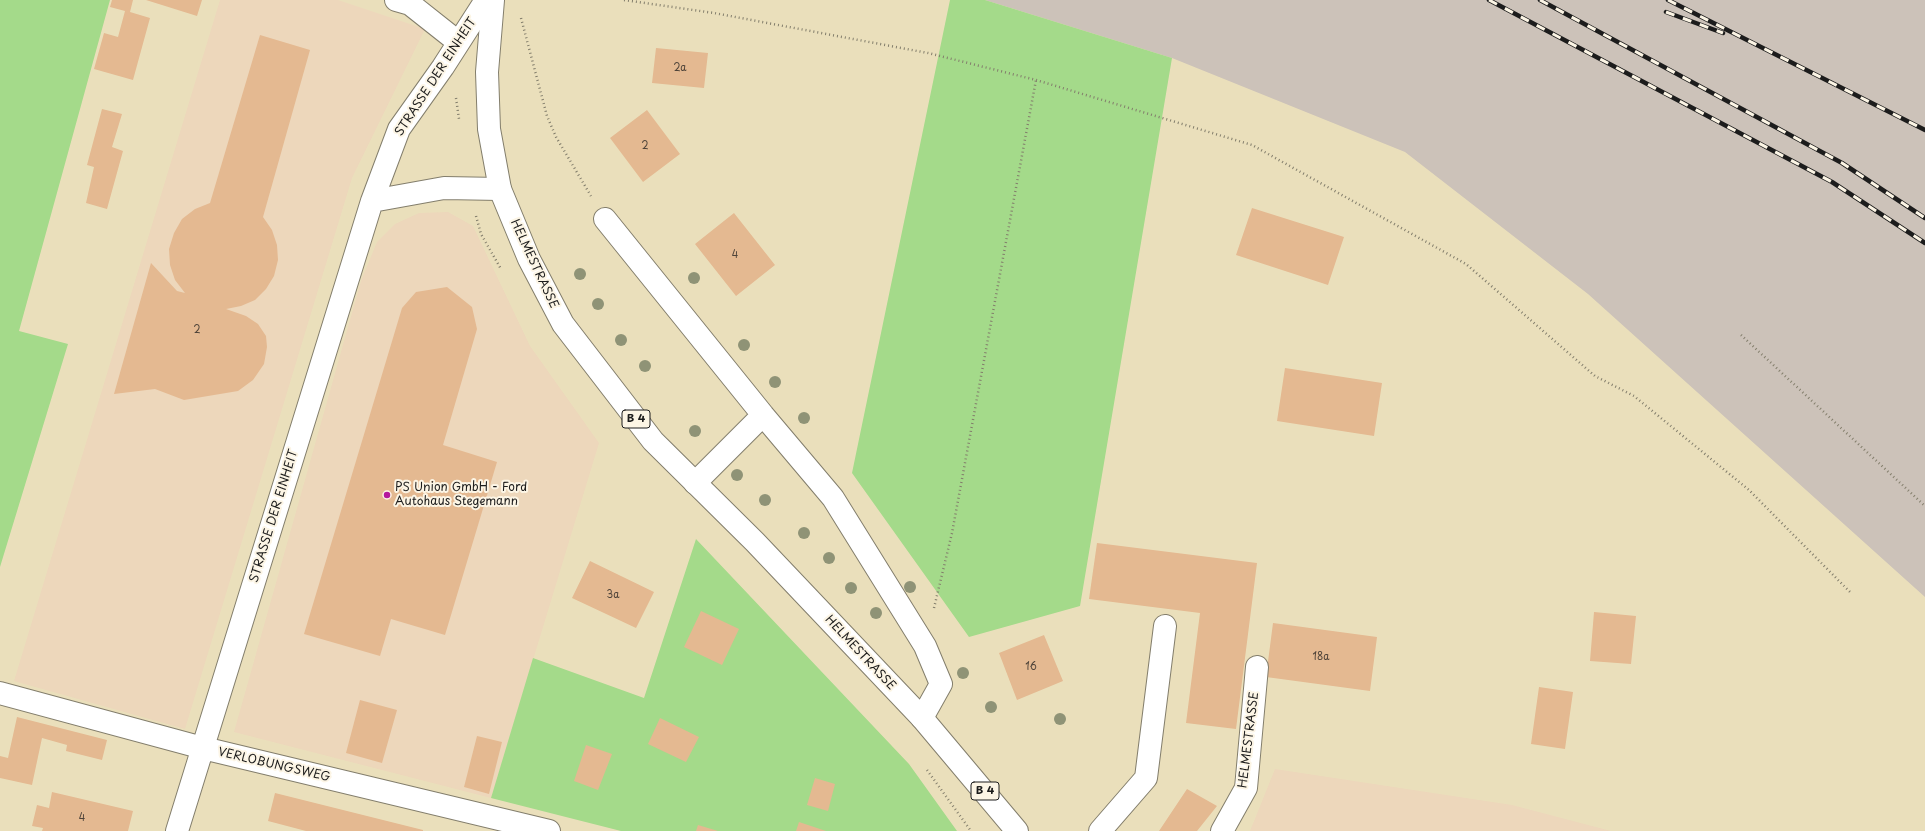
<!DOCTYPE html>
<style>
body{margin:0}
canvas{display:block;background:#eadfbb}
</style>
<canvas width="1925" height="831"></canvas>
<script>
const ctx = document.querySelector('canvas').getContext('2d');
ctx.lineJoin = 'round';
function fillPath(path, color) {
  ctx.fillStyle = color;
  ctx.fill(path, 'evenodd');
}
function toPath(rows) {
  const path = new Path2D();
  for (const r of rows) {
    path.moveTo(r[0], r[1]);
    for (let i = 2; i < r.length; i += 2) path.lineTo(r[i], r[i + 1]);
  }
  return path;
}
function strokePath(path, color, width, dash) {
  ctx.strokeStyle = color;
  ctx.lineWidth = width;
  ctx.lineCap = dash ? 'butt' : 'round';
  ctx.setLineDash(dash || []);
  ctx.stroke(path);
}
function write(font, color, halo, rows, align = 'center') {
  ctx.font = font + ' "Playpen Sans",sans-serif';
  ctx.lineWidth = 4;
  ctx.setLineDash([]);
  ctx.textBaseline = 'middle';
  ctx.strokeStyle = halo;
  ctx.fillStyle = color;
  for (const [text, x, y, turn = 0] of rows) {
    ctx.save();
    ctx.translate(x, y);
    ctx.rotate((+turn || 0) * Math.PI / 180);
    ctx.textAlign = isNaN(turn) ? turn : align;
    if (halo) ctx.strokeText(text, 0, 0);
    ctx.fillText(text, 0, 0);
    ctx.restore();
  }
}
fillPath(toPath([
 [220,0,338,0,425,29,352,178,185,729,14,681],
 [448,212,473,226,530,346,599,443,491,798,234,732,361,281,377,242,395,224,419,213],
 [1275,769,1512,805,1611,831,1250,831]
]), '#edd7bb');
fillPath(toPath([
 [985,0,1925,0,1925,597,1588,294,1405,152,1172,58]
]), '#ccc2b9');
fillPath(toPath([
 [0,0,110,0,19,331,68,344,0,567],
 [950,0,985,0,1172,58,1080,606,969,637,852,473],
 [696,539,909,764,957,831,621,831,491,798,533,658,644,698]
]), '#a4da8a');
fillPath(toPath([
 [112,0,133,0,130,12,150,18,133,80,94,69,104,33,118,37,125,11,110,7],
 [146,0,202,0,197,16],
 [260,35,310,50,263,217,272,230,277,245,278,260,274,276,266,289,255,300,241,306,226,309,246,316,258,324,266,336,267,347,264,364,253,380,238,391,184,400,155,389,114,394,151,263,177,291,185,293,175,280,170,265,169,249,174,233,182,219,195,209,210,203],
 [656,48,708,53,704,88,652,83],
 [102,109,122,114,112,147,123,151,107,209,86,203,94,167,87,165],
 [647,110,680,154,643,182,610,138],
 [1252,208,1344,237,1328,285,1236,255],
 [734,213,775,265,736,296,695,244],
 [447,287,472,307,477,329,443,445,497,462,445,635,391,619,380,656,304,634,402,308,416,292],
 [1285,368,1382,383,1374,436,1277,421],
 [1097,543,1257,563,1236,729,1186,723,1200,613,1089,599],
 [590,561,654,592,636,628,572,598],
 [701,611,739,629,722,665,684,647],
 [1594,612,1636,616,1631,664,1590,661],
 [1273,623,1377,637,1370,691,1266,677],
 [1044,635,1063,681,1017,700,999,653],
 [1539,687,1573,692,1565,749,1531,744],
 [360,700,397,710,382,763,346,753],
 [17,717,107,740,102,760,66,751,67,745,42,738,32,785,0,778,0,756,8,758],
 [660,718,699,737,686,762,648,744],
 [477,736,502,742,489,794,464,787],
 [586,745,612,754,598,790,574,781],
 [815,778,835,784,828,811,807,805],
 [1187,789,1217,806,1197,831,1159,831],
 [52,792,133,811,128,831,42,831,43,828,32,826,37,805,49,808],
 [275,793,423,830,423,831,306,831,268,821],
 [799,822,826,831,796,831],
 [698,825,718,831,696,831]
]), '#e4b991');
const minor = toPath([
 [396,0,410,4,458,42],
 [372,201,444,188,500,189],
 [605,219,763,415,833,498,925,646,941,684,922,718],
 [695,483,763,415],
 [0,693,203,748,549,831],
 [177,831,372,201,399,129,443,67,486,0],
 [1100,831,1146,778,1165,626],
 [1222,831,1246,788,1257,667]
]);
const major = toPath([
 [493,0,487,72,489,129,500,189,529,259,563,324,653,441,755,542,922,718,1017,831]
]);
strokePath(minor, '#837e6c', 24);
strokePath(major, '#837e6c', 24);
strokePath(toPath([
 [624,0,714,13,928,53,1036,80,1252,145,1466,264,1595,376,1634,396,1749,490,1850,592],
 [521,18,547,116,556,137,591,196],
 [456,98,459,119],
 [476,216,481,234,501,269],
 [1741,335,1925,506],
 [934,608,952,533,1036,80],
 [927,770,971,831]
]), '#837e6c', 2.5, [1, 3]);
strokePath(minor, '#fff', 22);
strokePath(major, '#fff', 22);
const rail = toPath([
 [1489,0,1832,182,1925,243],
 [1540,0,1842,163,1925,218],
 [1668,0,1925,130],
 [1666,12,1723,33]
]);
strokePath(rail, '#1c1c1c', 4.5);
strokePath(rail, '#fcf5e5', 3, [9]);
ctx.fillStyle = '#8f9376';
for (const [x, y] of [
 [580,274],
 [694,278],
 [598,304],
 [621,340],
 [744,345],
 [645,366],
 [775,382],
 [804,418],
 [695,431],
 [737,475],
 [765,500],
 [804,533],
 [829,558],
 [910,587],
 [851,588],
 [876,613],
 [963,673],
 [991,707],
 [1060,719]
]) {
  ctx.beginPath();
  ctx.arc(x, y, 6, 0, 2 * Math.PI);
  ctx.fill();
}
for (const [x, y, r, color] of [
 [387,495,4,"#b5179e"]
]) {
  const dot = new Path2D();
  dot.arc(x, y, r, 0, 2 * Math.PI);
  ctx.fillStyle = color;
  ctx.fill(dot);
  strokePath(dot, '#fcf5e5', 1.5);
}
write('10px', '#4e4339', null, [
 ["2a",680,68],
 ["2",645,146],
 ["4",735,255],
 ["2",197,330],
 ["3a",613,595],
 ["18a",1321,657],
 ["16",1031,667],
 ["4",82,818]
]);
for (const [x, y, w] of [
 [636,419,28],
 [985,791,28]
]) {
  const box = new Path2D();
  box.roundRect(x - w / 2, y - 9, w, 18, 3);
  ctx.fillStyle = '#fcf5e5';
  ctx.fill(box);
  strokePath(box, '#1c1c1c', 1);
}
write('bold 11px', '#1c1c1c', null, [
 ["B 4",636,419],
 ["B 4",985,791]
]);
write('12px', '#1c1c1c', '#fcf5e5', [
 ["STRASSE DER EINHEIT",436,77,-57],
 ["HELMESTRASSE",534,264,65],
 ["STRASSE DER EINHEIT",274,516,-73],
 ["HELMESTRASSE",860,653,47],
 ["HELMESTRASSE",1249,740,-83],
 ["VERLOBUNGSWEG",274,765,13]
]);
write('12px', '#1c1c1c', '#fcf5e5', [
 ["PS Union GmbH - Ford",395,488],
 ["Autohaus Stegemann",395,502]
], 'left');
</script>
